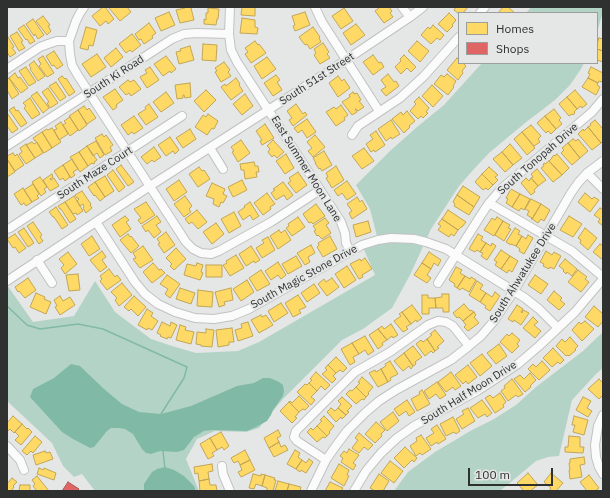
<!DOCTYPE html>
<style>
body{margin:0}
#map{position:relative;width:610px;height:498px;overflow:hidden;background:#e5e6e6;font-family:"IBM Plex Sans",sans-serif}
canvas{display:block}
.frame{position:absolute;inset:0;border:8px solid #2f3030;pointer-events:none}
.legend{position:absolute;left:458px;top:12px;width:140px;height:52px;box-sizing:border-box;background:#e4e7e6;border:1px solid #9c9e9d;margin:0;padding:5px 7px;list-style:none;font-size:12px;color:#2f3030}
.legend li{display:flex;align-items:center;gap:8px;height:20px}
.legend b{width:20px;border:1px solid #9c9e9d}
.scale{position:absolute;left:468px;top:468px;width:85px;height:18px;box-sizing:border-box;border:2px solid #2f3030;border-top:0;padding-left:5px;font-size:12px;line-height:14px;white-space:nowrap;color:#2f3030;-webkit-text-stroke:3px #e4e7e6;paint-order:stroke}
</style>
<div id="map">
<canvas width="610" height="498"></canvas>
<div class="frame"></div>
<ul class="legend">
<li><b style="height:11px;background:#ffd966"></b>Homes</li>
<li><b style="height:11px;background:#e06666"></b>Shops</li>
</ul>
<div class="scale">100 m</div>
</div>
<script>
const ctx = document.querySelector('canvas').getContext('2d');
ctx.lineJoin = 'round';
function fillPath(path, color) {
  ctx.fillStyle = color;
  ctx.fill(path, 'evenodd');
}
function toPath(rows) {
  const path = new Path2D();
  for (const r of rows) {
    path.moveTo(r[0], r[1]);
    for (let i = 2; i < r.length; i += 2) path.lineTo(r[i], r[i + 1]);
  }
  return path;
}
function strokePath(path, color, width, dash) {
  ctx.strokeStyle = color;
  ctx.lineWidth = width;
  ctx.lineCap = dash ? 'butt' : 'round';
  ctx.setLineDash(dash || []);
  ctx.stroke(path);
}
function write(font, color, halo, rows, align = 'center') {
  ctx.font = font + ' "IBM Plex Sans",sans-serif';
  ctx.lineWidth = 4;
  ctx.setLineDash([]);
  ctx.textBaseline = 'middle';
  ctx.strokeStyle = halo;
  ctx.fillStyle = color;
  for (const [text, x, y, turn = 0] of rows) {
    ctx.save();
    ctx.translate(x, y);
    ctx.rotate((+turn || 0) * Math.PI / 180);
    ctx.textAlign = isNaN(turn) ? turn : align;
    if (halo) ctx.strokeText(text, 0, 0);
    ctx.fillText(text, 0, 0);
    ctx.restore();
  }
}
fillPath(toPath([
 [531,7,603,7,603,12,597,32,597,13,526,13],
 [482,63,584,63,581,69,570,85,555,100,542,110,525,123,489,153,474,169,459,186,431,229,410,275,392,308,363,329,342,340,283,399,259,428,246,432,215,431,197,439,186,459,199,491,95,491,82,474,74,477,63,466,52,443,7,401,7,285,33,322,74,316,95,281,115,312,151,339,172,346,196,353,238,351,259,342,375,275,362,245,378,240,370,209,356,185,390,151,417,127,444,105],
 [603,332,603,368,596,374,572,400,559,456,548,457,536,461,500,491,394,491,408,472,435,452,472,430,494,419,516,405,536,387,583,351]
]), '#b4d3c7');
fillPath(toPath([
 [71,364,80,366,104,389,122,404,139,412,161,414,191,406,237,386,254,383,263,378,270,378,279,382,283,385,284,391,283,396,273,410,271,415,267,421,256,427,247,431,213,430,204,431,194,437,184,450,177,452,160,451,151,454,146,453,142,449,133,434,125,429,119,428,111,428,107,431,94,447,90,448,73,439,62,432,30,397,33,389,54,378],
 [165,467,174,470,184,476,194,486,196,491,144,491,144,484,152,472,157,469]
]), '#80baa6');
const homes = toPath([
 [103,7,105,7,114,19,108,24,106,21,100,26,92,16,103,7],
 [110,7,127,7,131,12,120,21,109,8,110,7],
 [185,7,193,7,191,8,194,20,180,23,176,10,185,8,185,7],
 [242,7,255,7,255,16,241,15,242,7],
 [380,7,389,7,392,11,390,13,393,17,384,23,375,11,380,7],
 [456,7,468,7,463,13,459,13,459,14,454,10,456,7],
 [503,7,508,7,515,13,498,13,503,7],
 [208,8,219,9,218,19,217,19,216,25,204,24,204,19,206,20,206,13,208,13,208,8],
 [344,8,353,21,341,29,332,16,344,8],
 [169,12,175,25,161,31,155,18,169,12],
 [305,12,310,25,295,31,293,26,295,25,292,16,305,12],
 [449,13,456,20,452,25,453,26,447,32,438,24,449,13],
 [43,16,50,25,48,26,51,31,47,35,36,21,43,16],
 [242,18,255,20,255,27,258,28,257,34,240,33,242,18],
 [33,19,44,35,38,39,35,34,34,36,26,24,33,19],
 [149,23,156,33,152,36,153,38,144,44,141,39,139,40,135,34,149,23],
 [356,24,365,35,351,45,343,33,356,24],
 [24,25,35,41,30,44,27,39,26,40,18,29,24,25],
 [433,25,444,35,440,40,437,38,431,44,421,35,428,27,430,29,433,25],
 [86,27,97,30,93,46,89,45,88,50,80,48,86,27],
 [313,27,320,37,319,38,321,42,310,49,307,44,305,45,299,37,313,27],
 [17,32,23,41,21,42,25,48,19,51,10,36,17,32],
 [132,34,141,45,132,52,130,50,126,53,119,44,132,34],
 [8,37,14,47,12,48,16,53,10,57,7,52,7,38,8,37],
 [599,38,603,39,603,51,597,49,597,44,599,38],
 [255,41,258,45,259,44,266,53,251,63,245,54,248,52,245,48,255,41],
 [417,41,429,51,420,62,408,51,417,41],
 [323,43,329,52,327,54,330,58,320,64,314,55,316,53,314,49,323,43],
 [203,44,217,45,216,61,202,60,203,44],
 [190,46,194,60,179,64,176,52,181,51,180,49,190,46],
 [116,48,123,57,111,67,104,58,116,48],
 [597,49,603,51,603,62,597,60,597,49],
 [54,51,63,65,57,69,54,65,52,66,46,56,54,51],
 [97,54,106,67,91,77,82,64,97,54],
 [373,55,379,63,381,62,384,67,373,75,363,62,373,55],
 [404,55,416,67,411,72,407,68,401,74,395,67,401,61,400,59,404,55],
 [43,56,54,73,47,77,39,66,41,64,38,59,43,56],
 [166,56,176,69,171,73,170,71,163,76,154,64,166,56],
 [267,57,276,69,262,79,254,66,267,57],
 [457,58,459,60,459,63,463,63,466,66,462,71,463,73,458,80,447,70,457,58],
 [34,61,45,76,38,81,30,69,31,68,29,65,34,61],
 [224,62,230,70,228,72,231,76,221,82,215,72,217,71,215,68,224,62],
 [26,67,36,82,29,86,19,71,26,67],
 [150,67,159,80,147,88,140,77,147,73,145,70,150,67],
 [591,67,603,73,603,80,602,82,599,81,598,83,588,78,590,74,588,73,591,67],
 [15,73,18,78,20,77,28,88,21,93,9,78,15,73],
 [388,74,394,82,396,81,399,86,386,96,381,90,386,87,381,80,388,74],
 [447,74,456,81,453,86,454,87,448,95,434,84,441,75,444,77,447,74],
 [276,75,280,80,277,82,282,90,273,96,264,83,276,75],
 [62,76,65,79,66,78,75,92,69,96,58,79,62,76],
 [338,76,342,81,344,79,350,88,338,97,329,83,338,76],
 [9,78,19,94,12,99,7,90,7,80,9,78],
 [236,78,240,84,239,85,243,91,231,100,221,87,225,84,226,86,236,78],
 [588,78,598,83,597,85,600,87,596,95,582,87,588,78],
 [128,80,130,82,134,80,141,89,131,96,129,93,126,95,119,87,128,80],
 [56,82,66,97,60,101,49,86,56,82],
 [190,83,191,97,185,98,184,95,183,95,183,98,177,99,175,85,190,83],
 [432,85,443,96,433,107,422,96,432,85],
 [48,88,58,103,50,108,47,103,49,102,42,92,48,88],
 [115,89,123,100,116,105,117,107,113,110,103,97,115,89],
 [206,90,216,100,204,112,194,101,206,90],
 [575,90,587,104,582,108,581,106,577,109,567,97,575,90],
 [37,92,49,108,43,113,31,96,37,92],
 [166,92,174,103,161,112,153,102,166,92],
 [353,92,354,94,357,93,361,100,359,101,364,107,358,111,356,109,355,109,357,112,352,115,342,102,350,97,349,95,353,92],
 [245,94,253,106,242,115,233,104,245,94],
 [419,97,429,108,426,112,428,113,423,118,421,116,418,119,410,111,416,104,414,102,419,97],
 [567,97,577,109,574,112,575,113,573,115,572,114,569,116,559,104,567,97],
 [30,98,40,114,32,119,24,108,26,106,23,103,30,98],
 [149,104,158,117,146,125,138,114,146,109,145,107,149,104],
 [296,104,303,114,305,112,307,115,293,126,289,120,292,118,287,111,296,104],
 [341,105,348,115,344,118,345,120,336,126,326,112,334,107,336,109,341,105],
 [84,106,87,110,89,108,96,118,87,124,78,110,84,106],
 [14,107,16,111,18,110,27,123,21,127,9,110,14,107],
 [554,109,561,118,559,120,562,124,556,129,545,116,554,109],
 [78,110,87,125,79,131,69,116,78,110],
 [407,111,415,121,409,126,410,127,404,133,392,119,401,112,403,115,407,111],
 [7,113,18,129,12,133,7,126,7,113],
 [208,114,218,121,214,129,212,128,207,135,195,127,203,115,206,117,208,114],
 [134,116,143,128,134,134,132,132,128,135,121,125,134,116],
 [545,116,556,129,551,134,548,131,546,133,537,123,545,116],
 [70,117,78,130,70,136,63,125,66,123,64,121,70,117],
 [307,119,316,132,307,138,302,130,298,133,294,128,307,119],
 [391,120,400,134,392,139,391,137,386,141,378,129,391,120],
 [595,120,603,129,603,141,601,143,588,127,591,125,590,124,595,120],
 [61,122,68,134,59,140,54,130,57,129,55,126,61,122],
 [265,124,274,138,262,145,260,141,262,140,256,131,265,124],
 [531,125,541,136,538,139,540,142,534,146,522,132,531,125],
 [588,127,601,143,592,150,578,134,583,129,584,131,588,127],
 [52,128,61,142,52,148,42,132,47,129,48,130,52,128],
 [190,129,196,139,183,148,176,138,190,129],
 [376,131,385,145,375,152,374,150,371,152,366,144,373,139,370,135,376,131],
 [42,132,52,148,44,153,35,140,35,141,33,138,42,132],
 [522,132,535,148,527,155,514,139,522,132],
 [102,134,104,137,106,135,113,145,110,147,112,151,105,155,95,138,102,134],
 [315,135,325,147,313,157,308,151,312,148,307,142,315,135],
 [170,137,179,150,175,154,173,151,166,156,158,145,170,137],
 [573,139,576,141,578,139,588,151,580,158,568,143,573,139],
 [241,140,250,153,238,162,232,152,234,151,231,147,241,140],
 [273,140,284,152,277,158,274,155,272,157,268,152,270,149,267,146,273,140],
 [96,141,104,155,100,158,97,153,93,156,87,146,96,141],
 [32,142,34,144,37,142,43,153,35,158,26,145,32,142],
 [568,143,580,158,572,165,561,153,564,150,562,148,568,143],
 [26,144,35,158,26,164,19,154,22,152,20,148,26,144],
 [510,144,522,158,513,165,502,152,510,144],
 [87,146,97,160,94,162,95,163,93,164,92,163,88,166,79,152,87,146],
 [154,147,161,157,154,162,152,160,147,164,141,157,154,147],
 [364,148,374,161,362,169,352,156,364,148],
 [324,151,332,165,322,171,320,168,319,169,315,163,316,163,313,158,324,151],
 [79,152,88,166,80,172,70,157,79,152],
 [502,152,513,165,505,172,493,159,502,152],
 [13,153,15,156,17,154,24,165,15,171,7,159,7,156,13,153],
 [286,154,294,168,285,174,276,161,286,154],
 [557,154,569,168,562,175,549,161,552,158,552,157,554,155,555,156,557,154],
 [7,159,15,172,7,177,7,159],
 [72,159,78,169,73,172,75,175,71,178,63,165,72,159],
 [549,161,562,175,553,182,541,168,544,166,543,164,545,163,545,164,549,161],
 [254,162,255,166,258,166,259,172,256,172,257,177,245,179,244,170,241,170,240,164,254,162],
 [63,165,70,177,65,181,63,178,60,180,54,171,63,165],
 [121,165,134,182,128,186,116,169,121,165],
 [336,166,344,180,332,188,326,178,328,177,326,173,336,166],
 [199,167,202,171,204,170,210,179,198,187,189,174,199,167],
 [489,167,498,175,495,177,498,180,493,185,482,174,489,167],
 [537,169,546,180,538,186,531,178,533,177,531,174,537,169],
 [113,170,125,187,119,192,107,175,113,170],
 [298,172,307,185,296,193,288,183,291,181,289,178,298,172],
 [52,174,53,177,50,179,51,180,54,178,59,186,50,191,43,180,52,174],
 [482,174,493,185,488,190,486,188,483,190,475,182,482,174],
 [105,176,114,191,105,197,95,182,105,176],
 [40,177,47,187,44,189,46,192,41,196,32,182,40,177],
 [526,178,529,181,531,178,538,186,534,190,535,192,531,195,521,183,526,178],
 [179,180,187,192,174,201,166,189,179,180],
 [242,180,247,190,233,197,228,187,242,180],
 [347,181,356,194,347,200,342,193,338,196,334,190,347,181],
 [95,182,105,197,100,201,95,195,94,196,88,187,95,182],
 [283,182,293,195,287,200,284,195,276,200,271,193,275,190,273,189,283,182],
 [212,183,225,189,223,194,227,196,223,203,221,202,219,207,213,204,214,199,206,196,212,183],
 [33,184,39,194,37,196,39,198,32,202,24,190,33,184],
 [463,186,480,197,474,207,457,195,463,186],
 [23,188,32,202,26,206,24,203,21,205,14,194,23,188],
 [511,189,520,194,512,207,506,203,508,199,506,198,511,189],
 [82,191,91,204,90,205,92,208,86,213,83,208,84,207,83,204,80,206,77,201,79,199,78,198,77,198,75,195,82,191],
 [267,193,275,204,270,207,271,209,263,215,254,203,267,193],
 [585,193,592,199,594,197,599,200,590,212,578,202,585,193],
 [520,194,530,199,524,210,521,208,519,211,512,207,520,194],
 [457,195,474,207,469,215,454,206,455,204,453,202,457,195],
 [74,196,83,211,77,215,76,213,73,214,65,202,74,196],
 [185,196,192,206,189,209,191,212,184,217,174,204,185,196],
 [357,197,360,202,362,200,367,209,352,219,349,213,352,211,347,204,357,197],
 [531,199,541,204,532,219,531,219,532,218,527,215,529,211,525,209,531,199],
 [65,202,76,219,70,223,61,209,60,209,58,206,65,202],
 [146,202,155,215,141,224,138,220,141,218,134,209,146,202],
 [250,202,259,216,253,220,250,215,243,220,238,212,245,207,244,206,250,202],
 [316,204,325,216,313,224,311,222,309,223,303,214,316,204],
 [541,204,550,210,544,221,541,219,538,223,532,219,541,204],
 [56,207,68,225,62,229,54,217,53,217,49,212,56,207],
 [600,208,603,210,603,226,598,222,600,219,594,215,600,208],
 [197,210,207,222,198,229,192,222,189,224,185,219,197,210],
 [448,210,466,222,462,227,461,227,458,230,442,219,448,210],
 [234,212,241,226,229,233,221,219,234,212],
 [125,216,129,220,126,222,131,229,120,237,112,225,125,216],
 [157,216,161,222,156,225,161,232,154,238,148,230,146,232,142,226,157,216],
 [569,216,582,224,573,237,560,230,569,216],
 [298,217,305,227,292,236,286,228,289,226,288,224,298,217],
 [497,217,503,221,494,236,484,230,492,218,495,220,497,217],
 [325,218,329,223,326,225,331,233,322,239,318,235,317,236,314,231,316,230,313,226,325,218],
 [442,219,458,230,454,236,451,234,449,237,438,230,441,226,438,224,442,219],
 [368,221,371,232,356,237,353,225,368,221],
 [503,221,510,225,508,228,511,229,504,241,495,235,503,221],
 [33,222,42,235,40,237,43,241,39,244,27,226,33,222],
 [216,223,224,234,212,244,203,232,216,223],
 [24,228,34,243,28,247,18,232,24,228],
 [515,228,520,231,518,234,522,236,516,246,511,244,511,245,506,242,515,228],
 [585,228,597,238,588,250,580,243,581,240,578,238,585,228],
 [279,230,281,233,285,230,291,240,278,249,270,236,279,230],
 [166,232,175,245,164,253,158,244,160,243,157,239,166,232],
 [15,234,26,248,19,253,15,247,13,248,7,239,15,234],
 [128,234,130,237,131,236,139,246,131,253,120,240,128,234],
 [478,234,483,237,481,240,486,243,480,252,477,250,475,252,469,249,478,234],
 [528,235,533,238,524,254,519,251,520,249,516,246,522,236,526,239,528,235],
 [92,236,100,249,89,256,81,244,92,236],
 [330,236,337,249,323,257,317,247,319,245,318,243,330,236],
 [268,237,275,250,262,258,256,248,264,243,262,240,268,237],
 [486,243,491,246,492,243,496,246,487,260,481,256,483,253,480,252,486,243],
 [600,244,603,246,603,260,593,252,600,244],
 [311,245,315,253,308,257,310,262,305,265,297,253,311,245],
 [143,246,153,260,140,268,133,259,136,258,133,253,143,246],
 [251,246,260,260,255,263,254,261,246,266,239,254,251,246],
 [176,248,186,259,174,270,170,266,172,264,166,258,176,248],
 [501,250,510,256,501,269,495,265,497,262,494,260,501,250],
 [102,251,106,257,102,260,107,267,100,272,90,260,102,251],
 [546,251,552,255,554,252,561,256,554,269,550,267,549,269,543,266,544,264,540,262,546,251],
 [68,252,77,264,65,274,61,268,64,265,59,259,68,252],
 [429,252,441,260,438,266,434,263,431,269,422,263,429,252],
 [236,255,244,268,230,276,223,265,227,263,226,261,236,255],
 [296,256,302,266,288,274,282,264,296,256],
 [510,256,518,261,512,272,509,270,507,273,501,269,510,256],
 [365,258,372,269,362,275,363,277,359,279,350,264,360,259,361,261,365,258],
 [565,259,577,269,572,276,567,272,566,274,563,271,564,270,559,266,565,259],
 [278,262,286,275,281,279,278,275,271,280,265,271,278,262],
 [153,263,159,270,161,269,165,273,152,283,143,272,153,263],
 [197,263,203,265,201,272,203,273,200,280,184,275,187,264,196,266,197,263],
 [422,263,431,269,427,275,431,278,427,283,414,275,422,263],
 [206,265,222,265,222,277,206,277,206,265],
 [347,266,356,280,344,288,335,274,347,266],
 [456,267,462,270,460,273,465,276,457,288,454,286,455,284,449,280,456,267],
 [109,269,115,277,117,275,121,280,107,290,100,281,102,279,100,276,109,269],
 [261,270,270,284,257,291,249,278,261,270],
 [578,270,587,277,585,279,589,282,581,292,568,282,578,270],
 [78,274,80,290,69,291,66,275,78,274],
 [167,275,180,284,170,298,165,294,168,289,160,284,167,275],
 [535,275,548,284,541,294,528,285,535,275],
 [465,276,470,279,471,277,476,280,469,292,462,288,460,290,457,288,465,276],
 [28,278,36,290,25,298,19,291,18,292,15,287,28,278],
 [332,278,339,287,327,296,318,284,324,279,326,282,332,278],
 [247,280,254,292,241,301,233,289,247,280],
 [477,281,483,285,480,289,486,293,480,302,469,295,477,281],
 [122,283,132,295,119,306,115,300,117,298,111,292,122,283],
 [314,284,320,293,307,302,301,293,314,284],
 [180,288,195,293,191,304,176,299,180,288],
 [231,288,233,300,224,302,225,305,219,307,215,292,231,288],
 [198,290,213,292,212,307,197,306,198,290],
 [554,291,562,298,560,300,565,304,559,310,547,300,554,291],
 [495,292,500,296,490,311,485,308,486,306,480,302,486,293,492,297,495,292],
 [36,293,45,297,44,299,51,302,46,314,30,307,36,293],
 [442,294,449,294,449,312,443,312,443,308,436,308,435,298,442,297,442,294],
 [298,295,306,307,299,310,301,313,293,317,285,303,298,295],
 [422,295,428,295,428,298,435,298,436,308,429,308,429,314,422,314,422,295],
 [60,296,63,301,70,297,75,305,60,315,55,307,57,306,54,300,60,296],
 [134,296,146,307,138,316,131,309,129,311,124,307,134,296],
 [281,303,288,313,274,322,268,311,281,303],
 [464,304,470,311,471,310,474,312,463,321,459,317,457,318,453,313,464,304],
 [412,305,422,318,417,322,416,320,411,324,402,312,412,305],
 [517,305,523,309,521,312,522,313,523,310,529,313,521,325,514,320,513,322,508,319,517,305],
 [594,306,603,314,603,321,598,327,585,317,594,306],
 [147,309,153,313,151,316,158,321,152,330,148,328,147,330,138,325,147,309],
 [402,312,411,324,406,327,408,329,403,332,394,321,401,316,399,314,402,312],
 [474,312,476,315,474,317,479,323,468,331,464,327,466,325,463,321,474,312],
 [261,315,262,317,266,315,273,325,259,333,251,320,261,315],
 [533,317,538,322,534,325,541,331,535,338,523,328,533,317],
 [585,321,594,329,582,341,572,330,579,322,581,324,585,321],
 [162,322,170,326,171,322,177,325,171,338,168,337,167,339,160,336,161,335,157,333,162,322],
 [248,322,253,336,238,341,235,330,242,328,241,324,248,322],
 [391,324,398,335,393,338,392,336,387,340,378,329,382,326,384,329,391,324],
 [180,325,186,327,185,330,194,332,191,344,176,340,180,325],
 [232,328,234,342,229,342,229,345,218,347,216,330,232,328],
 [206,329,214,330,212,347,201,346,201,345,196,344,197,332,206,333,206,329],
 [378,329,387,340,382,343,383,345,378,349,369,335,378,329],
 [435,330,444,341,437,347,439,348,435,351,427,339,432,335,430,334,435,330],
 [512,333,520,340,517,344,519,346,512,353,500,342,507,334,509,336,512,333],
 [365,336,374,351,368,355,365,350,359,354,352,343,365,336],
 [570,337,578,346,575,349,576,350,569,356,568,355,566,356,556,346,562,339,565,342,570,337],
 [427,339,435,351,433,353,431,351,425,356,416,344,421,340,423,342,427,339],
 [352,343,359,354,353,357,355,362,350,365,341,349,352,343],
 [499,344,507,356,496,364,487,353,499,344],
 [413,346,422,357,415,362,416,364,413,366,404,353,413,346],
 [553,348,564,360,560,364,558,362,552,367,543,358,553,348],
 [404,353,413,366,411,369,409,366,403,371,394,361,404,353],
 [482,354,492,366,480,376,470,363,482,354],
 [336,357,347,368,343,372,340,370,336,373,328,365,336,357],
 [390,361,398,374,390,378,391,380,388,382,381,369,386,366,385,364,390,361],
 [542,361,550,370,539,380,528,369,533,364,536,367,542,361],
 [328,365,336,373,333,376,336,379,332,383,322,374,327,370,325,368,328,365],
 [468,365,477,377,468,384,466,381,463,384,455,375,468,365],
 [381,369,388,382,378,387,369,373,375,370,376,372,381,369],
 [316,372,330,385,325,390,321,386,317,391,309,383,312,380,310,379,316,372],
 [451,372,461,386,455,390,453,387,446,392,438,382,451,372],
 [530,373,536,380,530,386,531,387,525,392,514,379,520,375,524,379,530,373],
 [362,377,373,387,368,393,369,394,366,397,356,387,360,383,358,382,362,377],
 [512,379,523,394,518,397,516,395,508,401,501,391,505,388,504,386,512,379],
 [599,379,603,383,603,395,599,399,588,389,599,379],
 [437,382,446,395,440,399,436,394,429,399,424,391,437,382],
 [309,383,317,391,311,397,315,400,311,405,297,392,305,384,307,385,309,383],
 [356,387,366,397,364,400,362,399,356,404,346,394,350,390,352,391,356,387],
 [422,390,430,404,417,411,411,399,420,394,419,392,422,390],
 [500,393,506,402,503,405,504,407,495,413,485,398,490,395,493,398,500,393],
 [299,396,309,406,305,410,303,409,299,412,289,402,290,401,292,403,299,396],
 [342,397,352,406,347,411,349,412,346,415,338,408,341,404,338,401,342,397],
 [583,397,591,401,587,408,592,411,588,417,576,410,583,397],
 [407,400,415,412,409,416,406,411,399,416,394,409,407,400],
 [482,400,492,413,487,417,485,414,478,418,470,408,482,400],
 [289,402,299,412,295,417,297,418,292,423,280,411,289,402],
 [331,408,335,411,338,408,346,415,342,419,341,417,336,422,327,412,331,408],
 [468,408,475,421,462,429,456,419,464,414,462,411,468,408],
 [393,412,399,421,387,431,380,422,393,412],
 [13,416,22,424,14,433,10,429,7,432,7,423,13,416],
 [324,416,334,426,329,432,330,433,327,436,317,426,322,421,320,420,324,416],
 [574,416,588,420,584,435,573,432,575,425,572,425,574,416],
 [453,417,460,431,456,434,454,432,446,436,440,424,453,417],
 [376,422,385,430,381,434,382,436,375,443,365,434,376,422],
 [22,424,27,429,28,428,32,432,21,445,15,440,19,436,15,432,22,424],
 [437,425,446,439,438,444,437,442,431,446,426,438,434,433,431,429,437,425],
 [317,426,327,436,325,438,323,437,317,442,307,432,311,428,313,430,317,426],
 [278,430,281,436,277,438,279,442,269,448,264,438,278,430],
 [221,432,229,446,224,450,222,447,217,450,210,438,221,432],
 [359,433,373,445,368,450,364,447,359,453,352,448,358,440,355,438,359,433],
 [421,435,431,449,422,455,420,453,416,456,410,446,417,441,416,438,421,435],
 [35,436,42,442,33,453,31,451,27,455,22,451,35,436],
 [569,436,580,437,580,447,584,447,583,453,565,452,565,447,568,447,569,436],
 [210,438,217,450,212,453,214,456,208,459,200,444,210,438],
 [279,442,281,447,285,445,288,450,274,457,269,448,279,442],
 [405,447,417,458,414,462,412,460,404,468,394,458,405,447],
 [349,449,359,455,353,463,356,465,353,470,341,462,343,458,340,456,344,451,347,453,349,449],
 [245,450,250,460,240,465,238,461,234,463,231,458,245,450],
 [295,450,300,453,298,457,302,460,296,469,287,464,295,450],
 [45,451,46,453,50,452,53,459,36,465,33,455,45,451],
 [584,457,585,464,580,465,582,477,570,479,569,470,570,470,569,463,570,463,570,459,584,457],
 [309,459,313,462,306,473,301,470,300,472,296,469,302,460,306,463,309,459],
 [250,460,255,470,241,477,238,472,242,470,240,465,250,460],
 [390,461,403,471,394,483,381,473,390,461],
 [212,464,213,471,208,472,209,479,199,481,198,473,195,474,194,467,212,464],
 [339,464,349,470,347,475,349,476,344,486,331,478,339,464],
 [39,468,43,470,44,468,56,473,54,480,37,474,39,468],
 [528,473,538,485,530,491,524,491,517,483,528,473],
 [551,473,563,483,556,491,549,491,551,488,544,482,551,473],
 [253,474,261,476,261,474,265,475,262,486,256,484,254,489,249,488,253,474],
 [379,474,389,481,383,491,375,491,370,488,379,474],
 [265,475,275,478,274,480,276,480,273,491,267,491,267,488,262,486,265,475],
 [589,475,599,488,595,491,587,491,580,482,589,475],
 [37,476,49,491,37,491,33,486,35,484,32,480,37,476],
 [12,478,17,482,13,486,14,487,11,491,7,491,7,484,12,478],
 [209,479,210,485,216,485,217,491,200,491,199,481,209,479],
 [278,481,289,484,287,491,275,491,278,481],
 [330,482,343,488,341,491,325,491,330,482],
 [289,484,301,487,300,491,287,491,289,484],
 [20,485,30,485,30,491,19,491,20,485]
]);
fillPath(homes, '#ffd966');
strokePath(homes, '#c1a656', 1);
const shops = toPath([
 [68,482,79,489,77,491,62,491,68,482]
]);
fillPath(shops, '#e06666');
strokePath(shops, '#ab5656', 1);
strokePath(toPath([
 [7,306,27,325,40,329,78,324,103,329,187,367,184,378,161,414,160,416],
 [163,451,165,469]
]), '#80baa6', 1.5);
const minor = toPath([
 [84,7,80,13,76,21,69,41,70,54,72,65,77,74,127,151,186,242,193,249,201,253,211,254,219,251,271,222,320,190],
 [230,7,229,34,231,50,237,62,341,222,345,233,346,243,350,251],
 [315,7,322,22,379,111],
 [402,7,410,17],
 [480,13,485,7],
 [7,69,40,47,48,44,57,41,69,41],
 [352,135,358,126,400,98,411,88,424,76,459,37],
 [7,146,172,39,184,34,196,33,229,34],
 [210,148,223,169],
 [587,173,603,189],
 [489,203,572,251,603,277],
 [96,222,135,282,145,294,158,304,175,312,195,318,214,319,232,316,249,309,362,245,378,240,391,238,414,239,426,242,446,249,525,298,539,309,558,328],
 [7,229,10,228,60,195,182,116],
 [37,260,52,283],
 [7,281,150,186,346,60,410,17,423,7],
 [438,283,481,215,489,203,502,188,592,112,603,99],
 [603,415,598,426,595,445,596,457,599,467,603,474],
 [7,446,20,460,24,470],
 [326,460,297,441,294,437,296,431,355,372,390,352,428,325,438,321,446,322,453,326,469,346],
 [222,466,223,474,230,491],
 [311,491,326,460,335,447,347,431,365,413,379,401,396,390,451,360,469,346,481,336,494,321,514,291,571,193,578,183,587,173,603,161],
 [354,491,366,471,381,453,397,438,414,426,477,391,497,378,518,364,539,346,575,312,603,279]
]);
strokePath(minor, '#c1c2c2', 10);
strokePath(minor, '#fbfbfb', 8);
write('11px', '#2f3030', '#e4e7e6', [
 ["South Ki Road",114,77,-33],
 ["South 51st Street",317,79,-33],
 ["South Tonopah Drive",538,159,-41],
 ["East Summer Moon Lane",306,169,58],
 ["South Maze Court",95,173,-33],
 ["South Ahwatukee Drive",523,273,-58],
 ["South Magic Stone Drive",304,277,-29],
 ["South Half Moon Drive",469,393,-32]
]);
</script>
